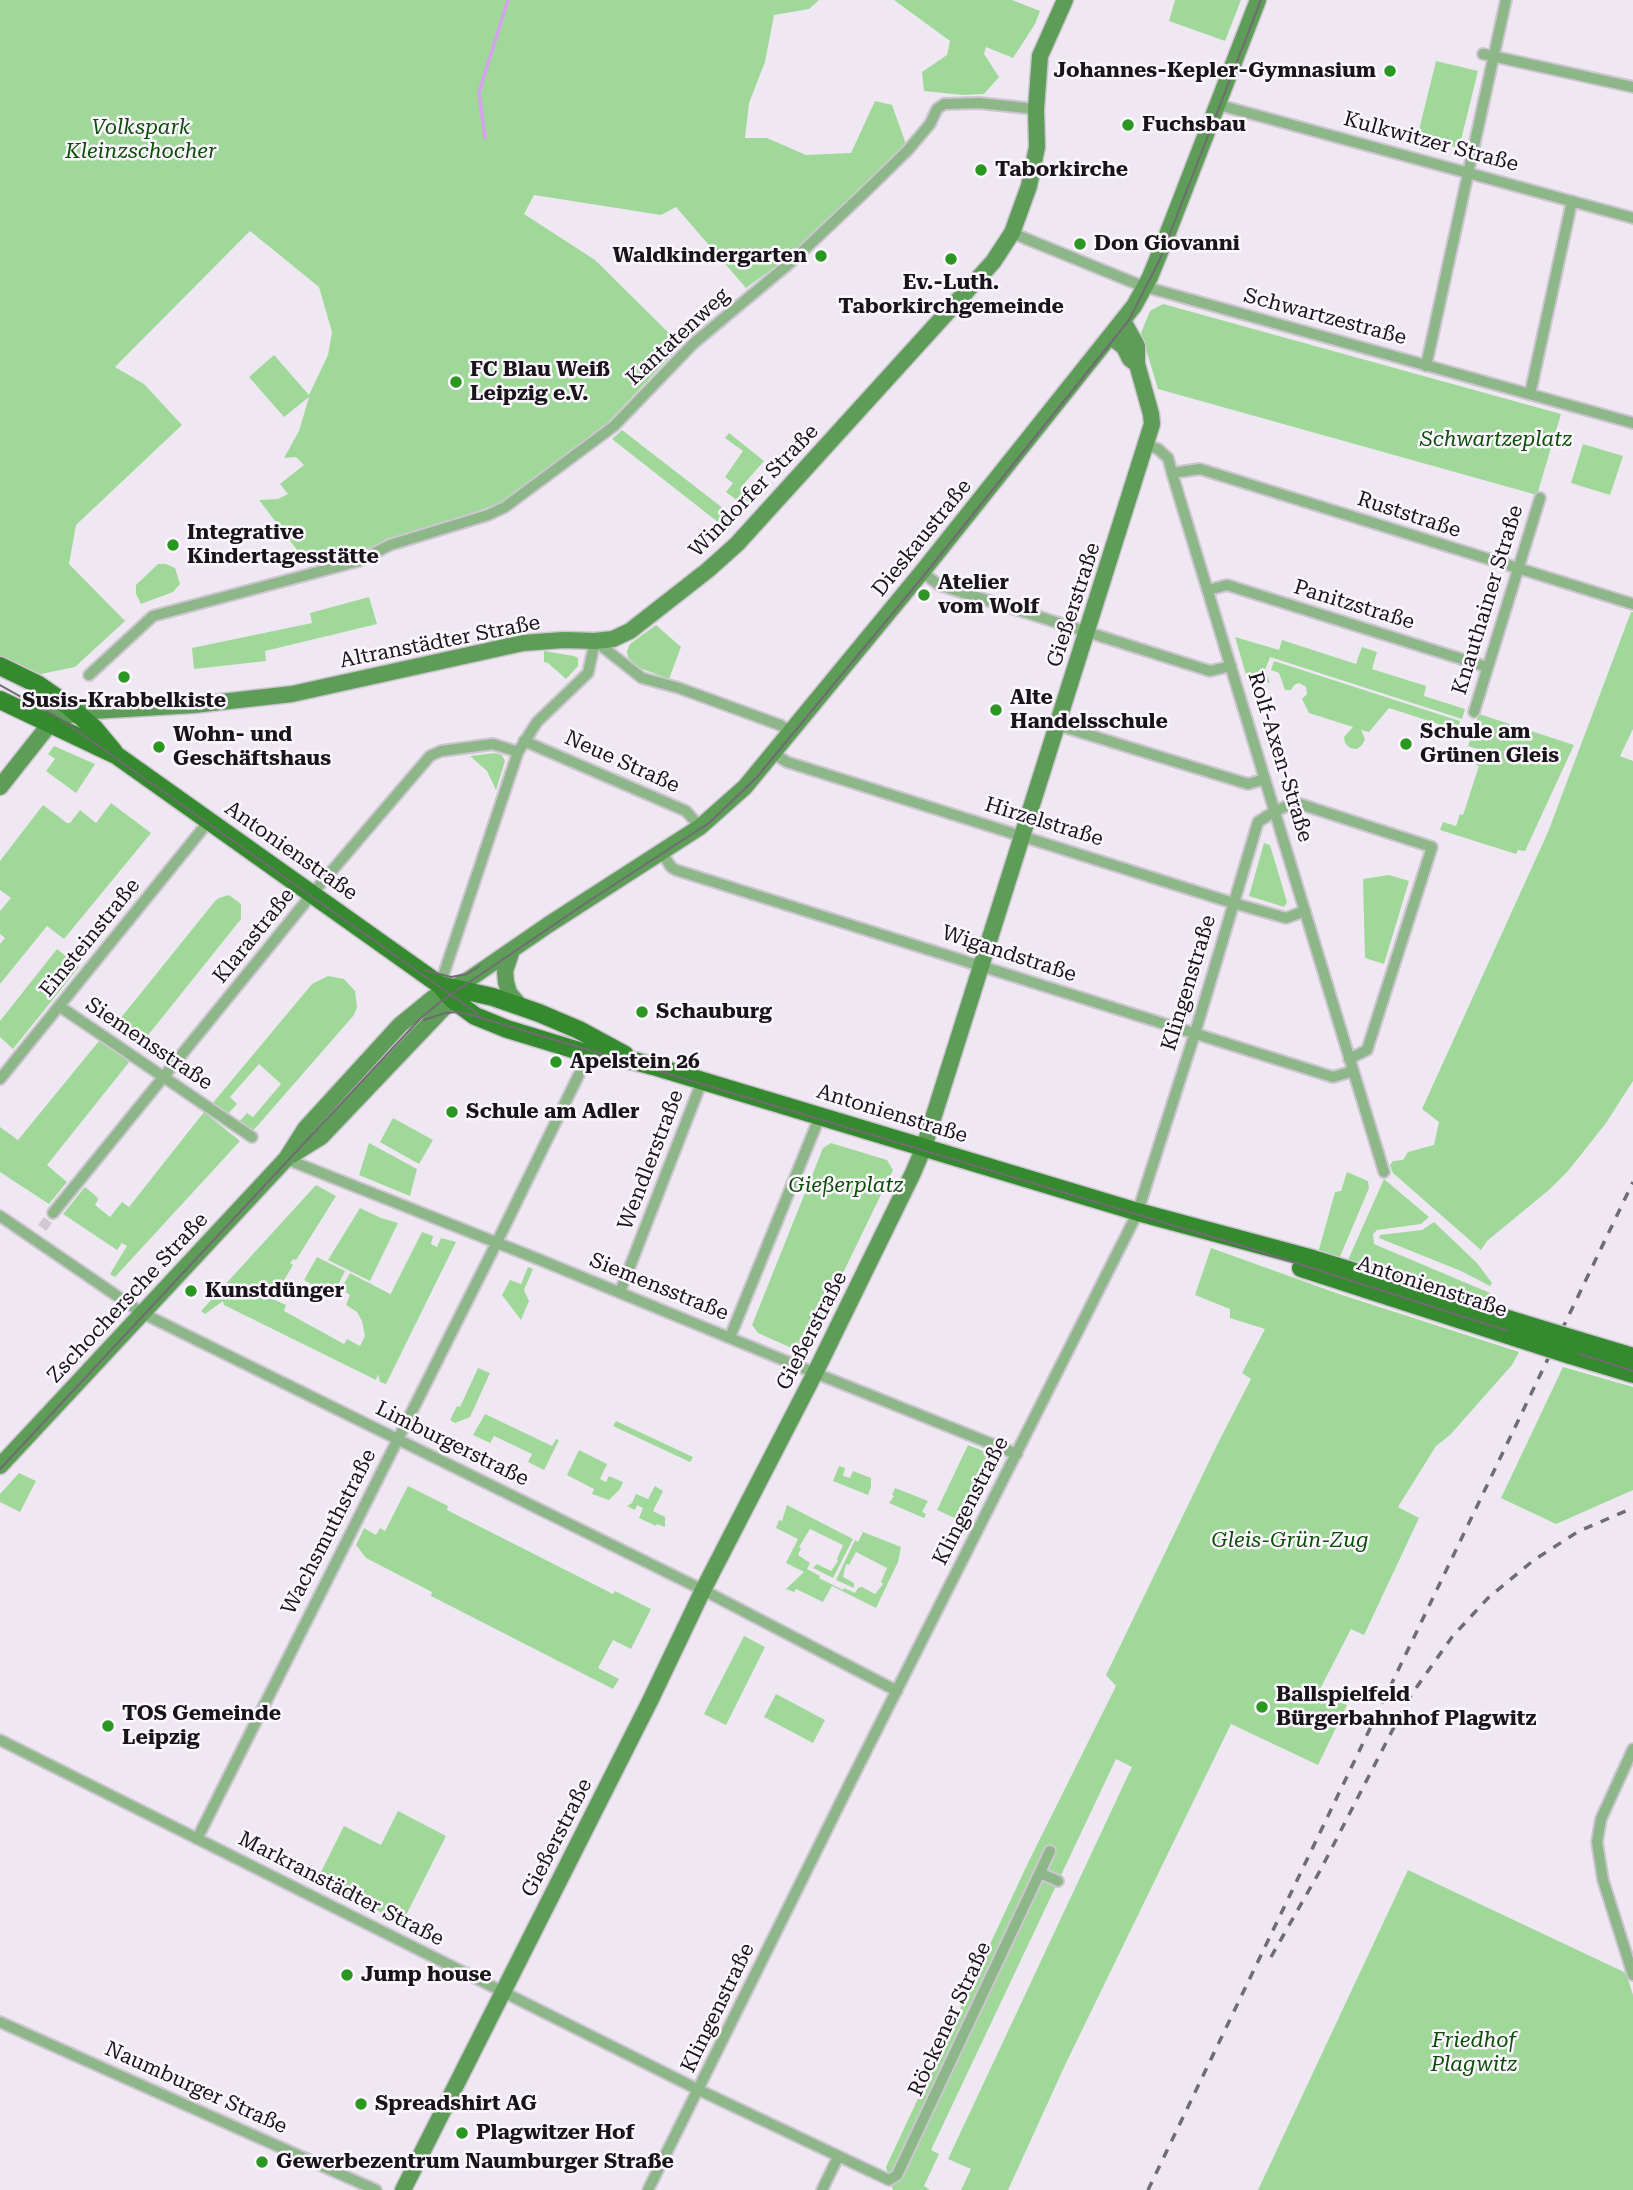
<!DOCTYPE html>
<meta charset="utf-8">
<style>
body{margin:0}
canvas{display:block;background:#efe8f3}
</style>
<canvas width="1633" height="2190"></canvas>
<script>
const ctx = document.querySelector('canvas').getContext('2d');
ctx.lineJoin = 'round';
function fillPath(path, color) {
  ctx.fillStyle = color;
  ctx.fill(path, 'evenodd');
}
function toPath(rows) {
  const path = new Path2D();
  for (const r of rows) {
    path.moveTo(r[0], r[1]);
    for (let i = 2; i < r.length; i += 2) path.lineTo(r[i], r[i + 1]);
  }
  return path;
}
function strokePath(path, color, width, dash) {
  ctx.strokeStyle = color;
  ctx.lineWidth = width;
  ctx.lineCap = dash ? 'butt' : 'round';
  ctx.setLineDash(dash || []);
  ctx.stroke(path);
}
function write(font, color, halo, rows, align = 'center') {
  ctx.font = font + ' "Roboto Serif",serif';
  ctx.lineWidth = 5;
  ctx.setLineDash([]);
  ctx.textBaseline = 'middle';
  ctx.strokeStyle = halo;
  ctx.fillStyle = color;
  for (const [text, x, y, turn = 0] of rows) {
    ctx.save();
    ctx.translate(x, y);
    ctx.rotate((+turn || 0) * Math.PI / 180);
    ctx.textAlign = isNaN(turn) ? turn : align;
    if (halo) ctx.strokeText(text, 0, 0);
    ctx.fillText(text, 0, 0);
    ctx.restore();
  }
}
fillPath(toPath([
 [0,0,819,0,809,9,774,15,765,62,749,103,745,138,767,138,806,155,851,153,875,101,892,105,906,144,878,177,786,259,746,288,676,207,661,215,534,195,524,214,595,260,681,345,599,432,500,503,431,528,402,535,334,562,304,559,259,500,278,499,288,494,280,484,304,465,296,457,284,458,299,431,309,397,284,417,249,377,274,355,309,395,328,355,332,332,319,287,250,231,115,367,144,384,182,425,76,525,69,564,125,621,75,667,36,675,0,659],
 [894,0,1012,0,1040,11,1035,24,1013,58,986,47,984,54,999,77,984,94,963,95,924,91,922,72,947,55,950,41],
 [1175,0,1241,0,1225,41,1169,21],
 [1436,61,1478,71,1459,148,1417,138],
 [1163,304,1561,414,1537,495,1158,389,1141,333,1150,311],
 [622,430,737,519,728,530,612,439],
 [729,433,764,461,743,485,751,491,753,489,759,494,750,504,743,497,739,502,726,492,733,483,725,477,743,451,725,438],
 [1583,444,1623,456,1610,495,1571,483],
 [158,564,166,564,175,568,180,584,173,592,141,604,136,594,136,585],
 [369,597,377,624,265,651,266,661,194,669,192,648,312,623,310,613],
 [1631,612,1633,612,1633,729,1620,756,1633,761,1633,1081,1606,1123,1568,1171,1550,1189,1487,1241,1481,1250,1393,1173,1390,1165,1393,1161,1403,1160,1408,1152,1434,1145,1439,1122,1422,1109,1548,832],
 [656,625,681,647,669,679,637,667,628,657,627,651,630,644],
 [1235,637,1279,650,1282,640,1356,664,1362,647,1377,652,1372,669,1426,686,1424,696,1465,709,1462,719,1270,657,1265,670,1270,683,1267,682,1263,672,1247,678],
 [544,651,574,656,578,658,578,666,566,679,548,663,544,662],
 [1274,661,1460,721,1457,730,1389,708,1369,732,1361,730,1365,739,1362,745,1357,749,1350,748,1345,743,1344,737,1353,727,1309,713,1302,699,1307,694,1306,687,1299,683,1294,685,1291,690,1285,690,1279,673,1271,670],
 [1479,714,1574,745,1525,851,1518,850,1516,854,1440,830,1443,822,1456,826,1460,814,1463,815,1479,766,1476,765,1481,750,1468,746],
 [54,746,95,764,76,793,46,771,55,759,48,754],
 [495,753,502,755,505,761,496,790,487,771,470,756],
 [111,803,151,833,64,939,47,926,0,984,0,944,5,938,0,934,0,911,11,898,0,890,0,861,43,805,67,823,70,823,80,810,96,823],
 [1264,843,1270,845,1287,902,1284,907,1249,896],
 [1389,875,1409,881,1384,964,1365,958,1363,879],
 [229,895,241,904,241,919,141,1044,116,1024,215,901,219,898],
 [57,949,79,967,13,1049,0,1037,0,1021],
 [328,976,344,979,355,991,357,1007,354,1015,252,1132,238,1123,247,1113,253,1117,281,1084,259,1064,230,1097,237,1104,227,1115,212,1104,312,984],
 [99,1041,130,1061,47,1165,67,1182,49,1204,0,1172,0,1127,18,1140],
 [204,1112,240,1141,115,1277,110,1274,127,1246,122,1243,117,1250,63,1214,85,1187,97,1197,98,1200,95,1205,110,1217,122,1202,129,1207],
 [393,1118,433,1140,419,1164,380,1142],
 [369,1143,417,1169,410,1196,359,1175],
 [831,1143,887,1160,893,1170,807,1347,796,1350,758,1333,752,1325,823,1148],
 [1347,1172,1368,1181,1369,1188,1339,1259,1318,1253,1335,1192,1341,1191],
 [1384,1179,1429,1217,1421,1224,1377,1230,1373,1234,1374,1244,1490,1293,1491,1300,1399,1273,1348,1260],
 [316,1185,336,1196,296,1260,294,1259,290,1263,293,1265,273,1299,286,1305,284,1311,344,1344,347,1339,360,1346,365,1336,362,1321,357,1312,346,1305,350,1295,341,1289,350,1273,390,1294,389,1297,422,1232,433,1236,431,1244,437,1247,441,1238,456,1242,386,1384,380,1382,378,1374,376,1380,224,1305,223,1301,205,1314,201,1311],
 [360,1208,381,1218,398,1223,370,1281,328,1260],
 [1434,1222,1477,1263,1492,1283,1490,1286,1461,1271,1379,1238,1380,1235,1422,1230],
 [1211,1248,1342,1295,1519,1352,1512,1365,1450,1435,1436,1446,1398,1507,1419,1518,1364,1635,1351,1629,1319,1691,1347,1705,1318,1765,1231,1724,1066,2063,1008,2190,961,2190,971,2169,948,2159,1131,1769,1132,1767,1116,1759,931,2150,939,2154,924,2186,930,2190,893,2190,886,2167,1027,1865,1116,1686,1106,1675,1219,1441,1251,1379,1242,1373,1265,1329,1230,1318,1230,1309,1195,1295],
 [317,1257,345,1271,337,1287,327,1283,322,1290,304,1280],
 [528,1267,533,1269,524,1290,529,1301,521,1320,502,1295,510,1280,521,1284],
 [1563,1367,1633,1387,1633,1490,1556,1524,1501,1498],
 [478,1368,490,1373,470,1417,455,1423,450,1420,457,1406,460,1407],
 [485,1414,552,1446,556,1439,559,1440,544,1470,528,1462,532,1454,494,1436,490,1443,473,1435],
 [616,1421,693,1457,690,1462,613,1426],
 [968,1445,1000,1458,968,1524,937,1510],
 [579,1450,607,1464,600,1479,606,1482,609,1476,623,1482,620,1489,609,1500,592,1494,594,1489,567,1475],
 [839,1466,845,1468,843,1476,850,1478,853,1471,871,1478,871,1487,868,1495,833,1481],
 [19,1473,36,1481,20,1512,0,1502,0,1494],
 [408,1486,448,1506,447,1510,613,1594,615,1591,651,1609,631,1649,613,1640,598,1668,619,1679,613,1689,431,1596,432,1592,366,1558,356,1545,364,1528,376,1535,380,1528,385,1531],
 [655,1486,663,1491,653,1511,665,1517,665,1527,657,1524,656,1526,639,1518,643,1508,637,1505,635,1510,627,1506,632,1503,636,1494,648,1499],
 [895,1488,928,1501,922,1512,926,1514,924,1518,889,1503,894,1496,892,1495],
 [787,1505,853,1539,833,1578,813,1568,817,1564,831,1571,838,1561,837,1559,843,1545,810,1529,799,1547,801,1548,798,1555,810,1563,807,1569,820,1576,819,1578,843,1590,844,1588,855,1593,858,1588,862,1587,875,1594,883,1584,881,1582,887,1568,856,1552,849,1565,846,1564,843,1577,854,1583,854,1588,836,1580,855,1540,858,1542,863,1532,901,1547,898,1562,876,1608,832,1586,823,1602,796,1589,794,1592,786,1589,804,1572,786,1563,798,1539,776,1528,779,1520,782,1521],
 [744,1636,765,1647,726,1725,704,1714],
 [776,1694,825,1720,813,1743,764,1717],
 [398,1811,446,1836,402,1923,317,1880,344,1826,381,1845],
 [1408,1870,1626,1973,1633,1995,1633,2190,1258,2190]
]), '#a0d89a');
strokePath(toPath([
 [485,138,479,92,508,0]
]), '#d4a2ed', 3.5);
strokePath(toPath([
 [42,1228,53,1213]
]), '#cfc8d2', 10, [10, 5]);
const street = toPath([
 [1483,54,1633,87],
 [1219,105,1633,218],
 [1012,233,1142,286,1633,423],
 [1426,366,1506,0],
 [1530,394,1572,201],
 [1146,445,1158,449,1168,458,1172,473,1384,1172],
 [1172,473,1200,469,1633,604],
 [922,572,939,585,1210,671,1231,666],
 [1208,590,1227,585,1487,667],
 [89,675,153,616,359,561,390,545,488,515,505,507,614,426,694,343,790,263,863,194,908,150,930,124,937,109,944,104,979,103,1036,109],
 [1474,712,1540,498],
 [1057,725,1248,784,1265,779],
 [524,741,686,811,700,827],
 [773,753,787,762,1233,903,1286,918,1305,911],
 [661,851,671,867,676,870,1333,1077,1353,1071],
 [440,985,518,752,537,722,588,673,595,641,642,678,679,688,780,725,791,732],
 [59,1006,252,1137],
 [0,1079,209,821],
 [286,1159,538,1259,815,1373,1017,1454],
 [53,1213,312,894,430,756,441,751,493,744,518,752],
 [0,1216,142,1313,703,1590,897,1691],
 [620,1292,702,1081],
 [730,1337,820,1116],
 [0,1740,699,2090,889,2180,897,2175,1050,1851],
 [1633,1749,1601,1819,1597,1842,1603,1880,1633,1975],
 [197,1839,497,1242,589,1054],
 [1040,1873,1058,1881],
 [0,2022,376,2190],
 [648,2190,851,1781,1137,1214,1195,1033,1258,822,1275,811,1292,804,1300,804,1432,847,1367,1050,1349,1059],
 [822,2190,838,2157]
]);
const secondary = toPath([
 [1111,337,1124,347,1130,359,1137,364],
 [49,725,64,716,93,711,194,705,292,694,523,643,564,640,595,641,613,639,630,631,708,570,737,544,993,262,1012,233,1029,186,1037,147,1036,109,1040,56,1065,0],
 [0,787,49,725,55,710,53,695],
 [512,950,505,971,506,982,509,993,521,1007],
 [292,1155,321,1137,460,991],
 [0,1466,286,1159,305,1129,400,1025,433,998,468,980,548,925,700,827,745,787,922,572,1134,306,1150,277,1167,235,1258,0],
 [403,2190,650,1701,703,1590,815,1373,913,1173,924,1147,1152,424,1151,414,1137,364,1137,346,1123,321]
]);
const primary = toPath([
 [0,666,37,684,66,704,94,728,114,752],
 [0,700,116,755,440,985,452,999,475,1016,507,1029,589,1054,634,1061,653,1066,1138,1212,1313,1259,1521,1323],
 [440,985,493,997,539,1013,579,1030,625,1055],
 [1301,1268,1514,1337],
 [1577,1340,1633,1357],
 [1570,1355,1633,1374]
]);
strokePath(street, '#cdc6d0', 14);
strokePath(secondary, '#cdc6d0', 19);
strokePath(primary, '#cdc6d0', 21);
strokePath(street, '#8eb789', 10);
strokePath(secondary, '#5d9d57', 16);
strokePath(primary, '#35892e', 18);
strokePath(toPath([
 [0,685,59,718,478,1014],
 [424,970,451,977,467,974,480,966],
 [424,1020,445,1013,458,1012,475,1016,1246,1247,1633,1371],
 [0,1469,420,1019,440,1002,589,901,709,823,757,777,921,579,1129,320,1160,259,1261,0]
]), '#706c72', 2);
strokePath(toPath([
 [1271,1957,1321,1869,1409,1698,1452,1637,1488,1598,1534,1560,1579,1531,1633,1508],
 [1148,2190,1633,1182]
]), '#706c72', 3.5, [9, 9]);
const primaryBridge = toPath([
 [1521,1323,1577,1340],
 [1514,1337,1570,1355]
]);
strokePath(primaryBridge, '#cdc6d0', 21, []);
strokePath(primaryBridge, '#35892e', 18);
for (const [x, y, r, color] of [
 [1390,71,7,"#2a9721"],
 [1128,125,7,"#2a9721"],
 [981,170,7,"#2a9721"],
 [1080,244,7,"#2a9721"],
 [821,256,7,"#2a9721"],
 [951,259,7,"#2a9721"],
 [456,382,7,"#2a9721"],
 [173,545,7,"#2a9721"],
 [924,595,7,"#2a9721"],
 [124,677,7,"#2a9721"],
 [996,710,7,"#2a9721"],
 [1406,744,7,"#2a9721"],
 [159,747,7,"#2a9721"],
 [642,1012,7,"#2a9721"],
 [556,1062,7,"#2a9721"],
 [452,1112,7,"#2a9721"],
 [191,1291,7,"#2a9721"],
 [1262,1707,7,"#2a9721"],
 [108,1726,7,"#2a9721"],
 [347,1975,7,"#2a9721"],
 [361,2104,7,"#2a9721"],
 [462,2133,7,"#2a9721"],
 [262,2162,7,"#2a9721"]
]) {
  const dot = new Path2D();
  dot.arc(x, y, r, 0, 2 * Math.PI);
  ctx.fillStyle = color;
  ctx.fill(dot);
  strokePath(dot, '#fcf6ff', 2.5);
}
write('bold 21px', '#181519', '#fcf6ff', [
 ["Johannes-Kepler-Gymnasium",1376,71,"right"],
 ["Fuchsbau",1142,125],
 ["Taborkirche",995,170],
 ["Don Giovanni",1094,244],
 ["Waldkindergarten",807,256,"right"],
 ["Ev.-Luth.",951,283,"center"],
 ["Taborkirchgemeinde",951,307,"center"],
 ["FC Blau Weiß",470,370],
 ["Leipzig e.V.",470,394],
 ["Integrative",187,533],
 ["Kindertagesstätte",187,557],
 ["Atelier",938,583],
 ["vom Wolf",938,607],
 ["Alte",1010,698],
 ["Handelsschule",1010,722],
 ["Susis-Krabbelkiste",124,701,"center"],
 ["Schule am",1420,732],
 ["Grünen Gleis",1420,756],
 ["Wohn- und",173,735],
 ["Geschäftshaus",173,759],
 ["Schauburg",656,1012],
 ["Apelstein 26",570,1062],
 ["Schule am Adler",466,1112],
 ["Kunstdünger",205,1291],
 ["Ballspielfeld",1276,1695],
 ["Bürgerbahnhof Plagwitz",1276,1719],
 ["TOS Gemeinde",122,1714],
 ["Leipzig",122,1738],
 ["Jump house",361,1975],
 ["Spreadshirt AG",375,2104],
 ["Plagwitzer Hof",476,2133],
 ["Gewerbezentrum Naumburger Straße",276,2162]
], 'left');
write('italic 21px', '#0c4e07', '#fcf6ff', [
 ["Volkspark",141,128],
 ["Kleinzschocher",141,152],
 ["Schwartzeplatz",1496,440],
 ["Gießerplatz",846,1186],
 ["Gleis-Grün-Zug",1290,1541],
 ["Friedhof",1474,2041],
 ["Plagwitz",1474,2065]
]);
write('21px', '#181519', '#fcf6ff', [
 ["Kulkwitzer Straße",1431,142,15],
 ["Schwartzestraße",1325,317,15],
 ["Kantatenweg",678,337,-43],
 ["Windorfer Straße",754,491,-46],
 ["Ruststraße",1409,515,18],
 ["Dieskaustraße",922,538,-51],
 ["Knauthainer Straße",1488,600,-73],
 ["Gießerstraße",1074,605,-72],
 ["Panitzstraße",1354,605,17],
 ["Altranstädter Straße",440,642,-11],
 ["Rolf-Axen-Straße",1280,757,73],
 ["Neue Straße",622,762,24],
 ["Hirzelstraße",1044,822,17],
 ["Antonienstraße",291,851,35],
 ["Klarastraße",254,936,-51],
 ["Einsteinstraße",90,938,-51],
 ["Wigandstraße",1009,954,18],
 ["Klingenstraße",1189,983,-73],
 ["Siemensstraße",149,1044,34],
 ["Antonienstraße",892,1114,17],
 ["Wendlerstraße",651,1160,-69],
 ["Siemensstraße",659,1287,22],
 ["Antonienstraße",1432,1287,18],
 ["Zschochersche Straße",128,1298,-47],
 ["Gießerstraße",812,1331,-63],
 ["Limburgerstraße",452,1444,26],
 ["Klingenstraße",971,1501,-63],
 ["Wachsmuthstraße",329,1532,-63],
 ["Gießerstraße",557,1838,-63],
 ["Markranstädter Straße",341,1889,27],
 ["Klingenstraße",718,2008,-64],
 ["Röckener Straße",950,2019,-65],
 ["Naumburger Straße",196,2088,24]
]);
</script>
